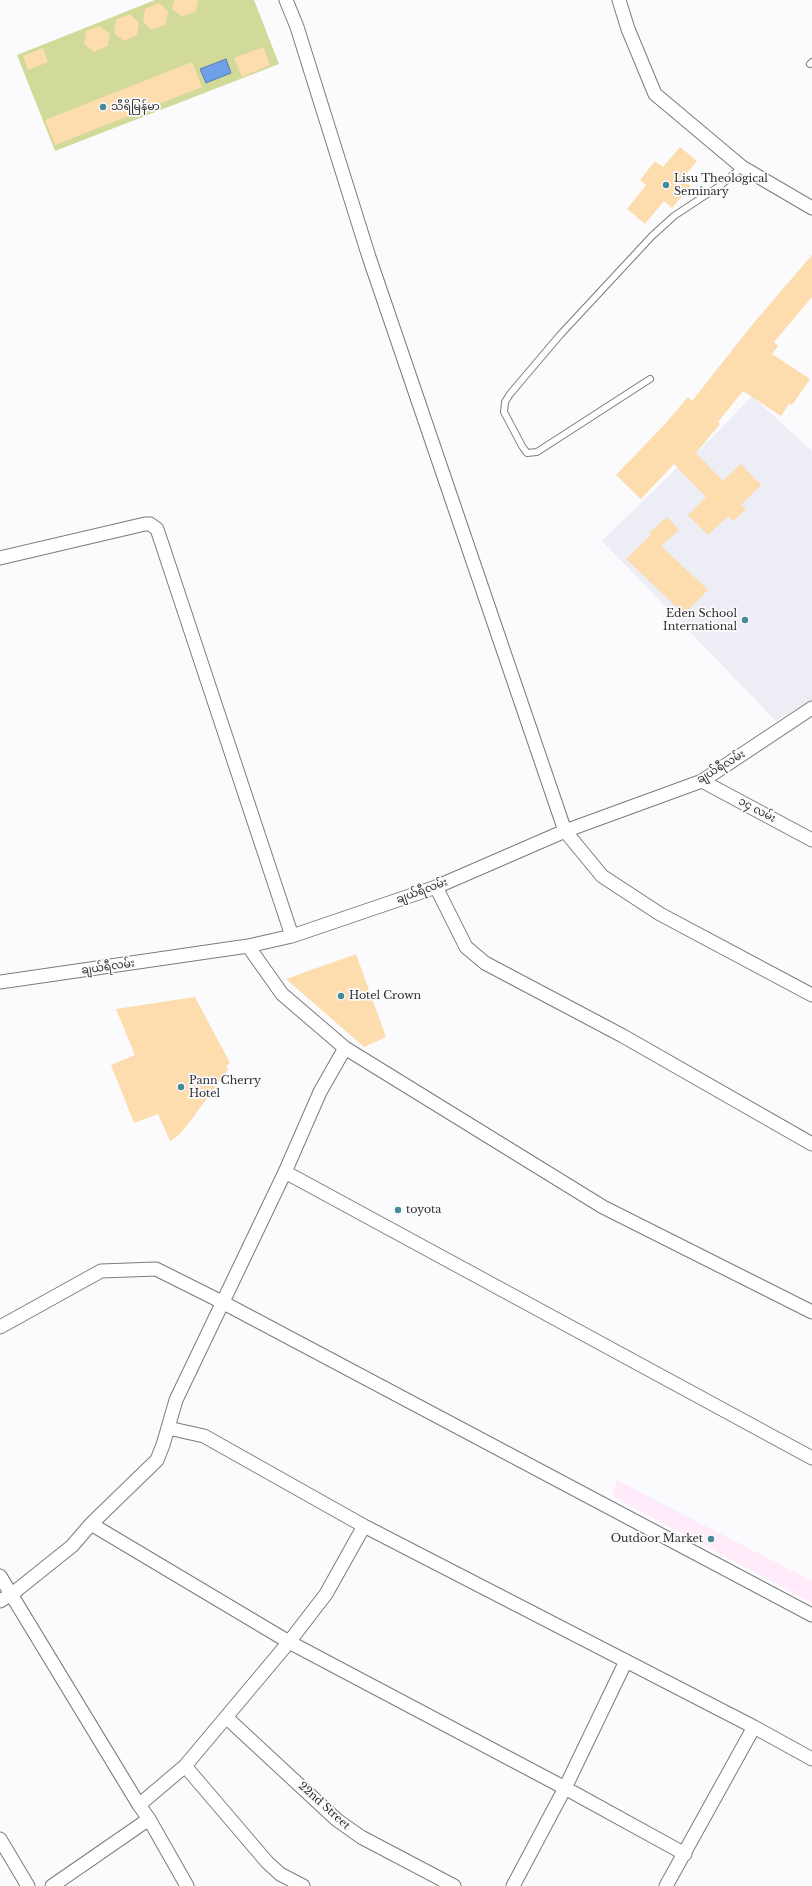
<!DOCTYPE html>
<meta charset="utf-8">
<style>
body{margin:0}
canvas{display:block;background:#fbfbfd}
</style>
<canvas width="812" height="1886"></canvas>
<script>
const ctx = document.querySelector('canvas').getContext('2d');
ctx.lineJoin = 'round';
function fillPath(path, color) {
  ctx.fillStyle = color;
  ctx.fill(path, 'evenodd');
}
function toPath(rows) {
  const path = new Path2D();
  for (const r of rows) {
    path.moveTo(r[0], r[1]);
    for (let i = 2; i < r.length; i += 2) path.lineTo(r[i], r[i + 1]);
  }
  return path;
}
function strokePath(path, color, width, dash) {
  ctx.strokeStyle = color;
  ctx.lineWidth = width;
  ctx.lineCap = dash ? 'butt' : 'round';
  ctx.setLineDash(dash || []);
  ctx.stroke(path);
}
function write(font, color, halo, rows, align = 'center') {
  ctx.font = font + ' "Libre Baskerville","Noto Sans Myanmar",serif';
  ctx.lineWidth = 3.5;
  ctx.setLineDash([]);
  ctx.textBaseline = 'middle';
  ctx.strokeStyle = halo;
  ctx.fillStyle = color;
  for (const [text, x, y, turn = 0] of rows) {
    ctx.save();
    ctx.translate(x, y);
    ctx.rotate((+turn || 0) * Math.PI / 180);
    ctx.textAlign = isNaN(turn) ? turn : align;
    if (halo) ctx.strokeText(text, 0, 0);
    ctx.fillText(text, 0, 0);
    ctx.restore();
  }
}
fillPath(toPath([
 [617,1480,812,1581,812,1603,612,1496]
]), '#ffebfa');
fillPath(toPath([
 [752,396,812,451,812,700,776,721,602,541,693,452,700,450]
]), '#ededf6');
fillPath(toPath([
 [155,0,254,0,279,64,55,151,17,55]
]), '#d2da9a');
const water = toPath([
 [226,59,231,73,206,83,200,69,226,59]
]);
fillPath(water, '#6ea0e8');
strokePath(water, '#5b7eb1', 1);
fillPath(toPath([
 [174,0,198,0,196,11,182,17,172,9],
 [159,3,168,11,166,24,152,30,143,22,145,9],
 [130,14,139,23,137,35,124,41,114,33,116,20],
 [100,26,110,34,108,46,94,52,84,44,86,31],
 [263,47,270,65,242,77,234,58],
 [43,48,48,62,28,70,23,56],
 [192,62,202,87,55,145,45,120],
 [680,147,697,161,682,179,691,186,672,208,664,201,645,224,627,209,646,185,640,180,655,161,663,167],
 [812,255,812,297,774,342,778,346,772,354,810,379,792,405,789,404,781,416,743,391,718,422,720,424,696,453,723,481,741,464,761,485,741,505,746,509,733,521,728,516,708,535,688,515,706,497,674,464,641,499,616,475,665,424,688,397,692,401,752,325],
 [667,517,679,530,661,546,708,590,684,614,626,559,651,535,649,533],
 [356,954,386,1037,364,1047,286,979],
 [195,997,230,1063,226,1066,228,1069,192,1119,179,1135,170,1141,158,1114,134,1123,111,1065,135,1055,116,1009]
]), '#fddcad');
const service = toPath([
 [810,64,812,62],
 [650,379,537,452,527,453,522,446,504,412,505,402,510,394,560,335,652,236,674,216,721,185,742,167]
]);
const minor = toPath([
 [286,0,297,27,369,257,565,831,602,876,660,914,812,995],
 [619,0,628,29,655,94,742,167,812,208],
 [0,558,145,524,150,524,157,529,292,936],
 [702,781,812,840],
 [436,887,466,947,485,963,623,1036,812,1144],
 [0,982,248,946,292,936,436,887,565,831,702,781,812,708],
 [345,1048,603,1207,812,1312],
 [285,1172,812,1458],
 [0,1327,101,1271,156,1269,222,1302,812,1615],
 [168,1428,204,1436,364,1526,754,1727,812,1759],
 [91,1524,289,1642,565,1788,685,1854],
 [0,1576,139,1805],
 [0,1601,12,1594,72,1546,91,1524,157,1460,163,1445,176,1400,285,1172,320,1092,345,1048,282,994,248,946],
 [227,1718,337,1820,361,1837,454,1886],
 [185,1766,267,1862,280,1874,303,1886],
 [149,1819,187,1886],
 [0,1839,28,1886],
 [52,1886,149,1819,139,1805,185,1766,289,1642,326,1594,364,1526],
 [513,1886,565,1788,626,1661],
 [666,1886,754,1727]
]);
strokePath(service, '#7c7c7d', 8);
strokePath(minor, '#7c7c7d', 15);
strokePath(service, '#fff', 6);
strokePath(minor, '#fff', 13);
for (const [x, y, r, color] of [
 [103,107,4,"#468b97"],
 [666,185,4,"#468b97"],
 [745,620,4,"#468b97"],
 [341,996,4,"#468b97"],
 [181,1087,4,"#468b97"],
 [398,1210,4,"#468b97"],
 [711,1539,4,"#468b97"]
]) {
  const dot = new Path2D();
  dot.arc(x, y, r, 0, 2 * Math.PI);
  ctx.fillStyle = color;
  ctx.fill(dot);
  strokePath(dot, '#fbfbfd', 1.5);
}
write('11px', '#2f2f30', '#fbfbfd', [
 ["သီရိမြန်မာ",111,107],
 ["Lisu Theological",674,179],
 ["Seminary",674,192],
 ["Eden School",737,614,"right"],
 ["International",737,627,"right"],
 ["Hotel Crown",349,996],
 ["Pann Cherry",189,1081],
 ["Hotel",189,1094],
 ["toyota",406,1210],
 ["Outdoor Market",703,1539,"right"]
], 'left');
write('11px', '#2f2f30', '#fbfbfd', [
 ["ချယ်ရီလမ်း",721,767,-31],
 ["၁၄ လမ်း",757,810,28],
 ["ချယ်ရီလမ်း",422,891,-20],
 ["ချယ်ရီလမ်း",108,967,-8],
 ["22nd Street",324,1806,42]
]);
</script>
